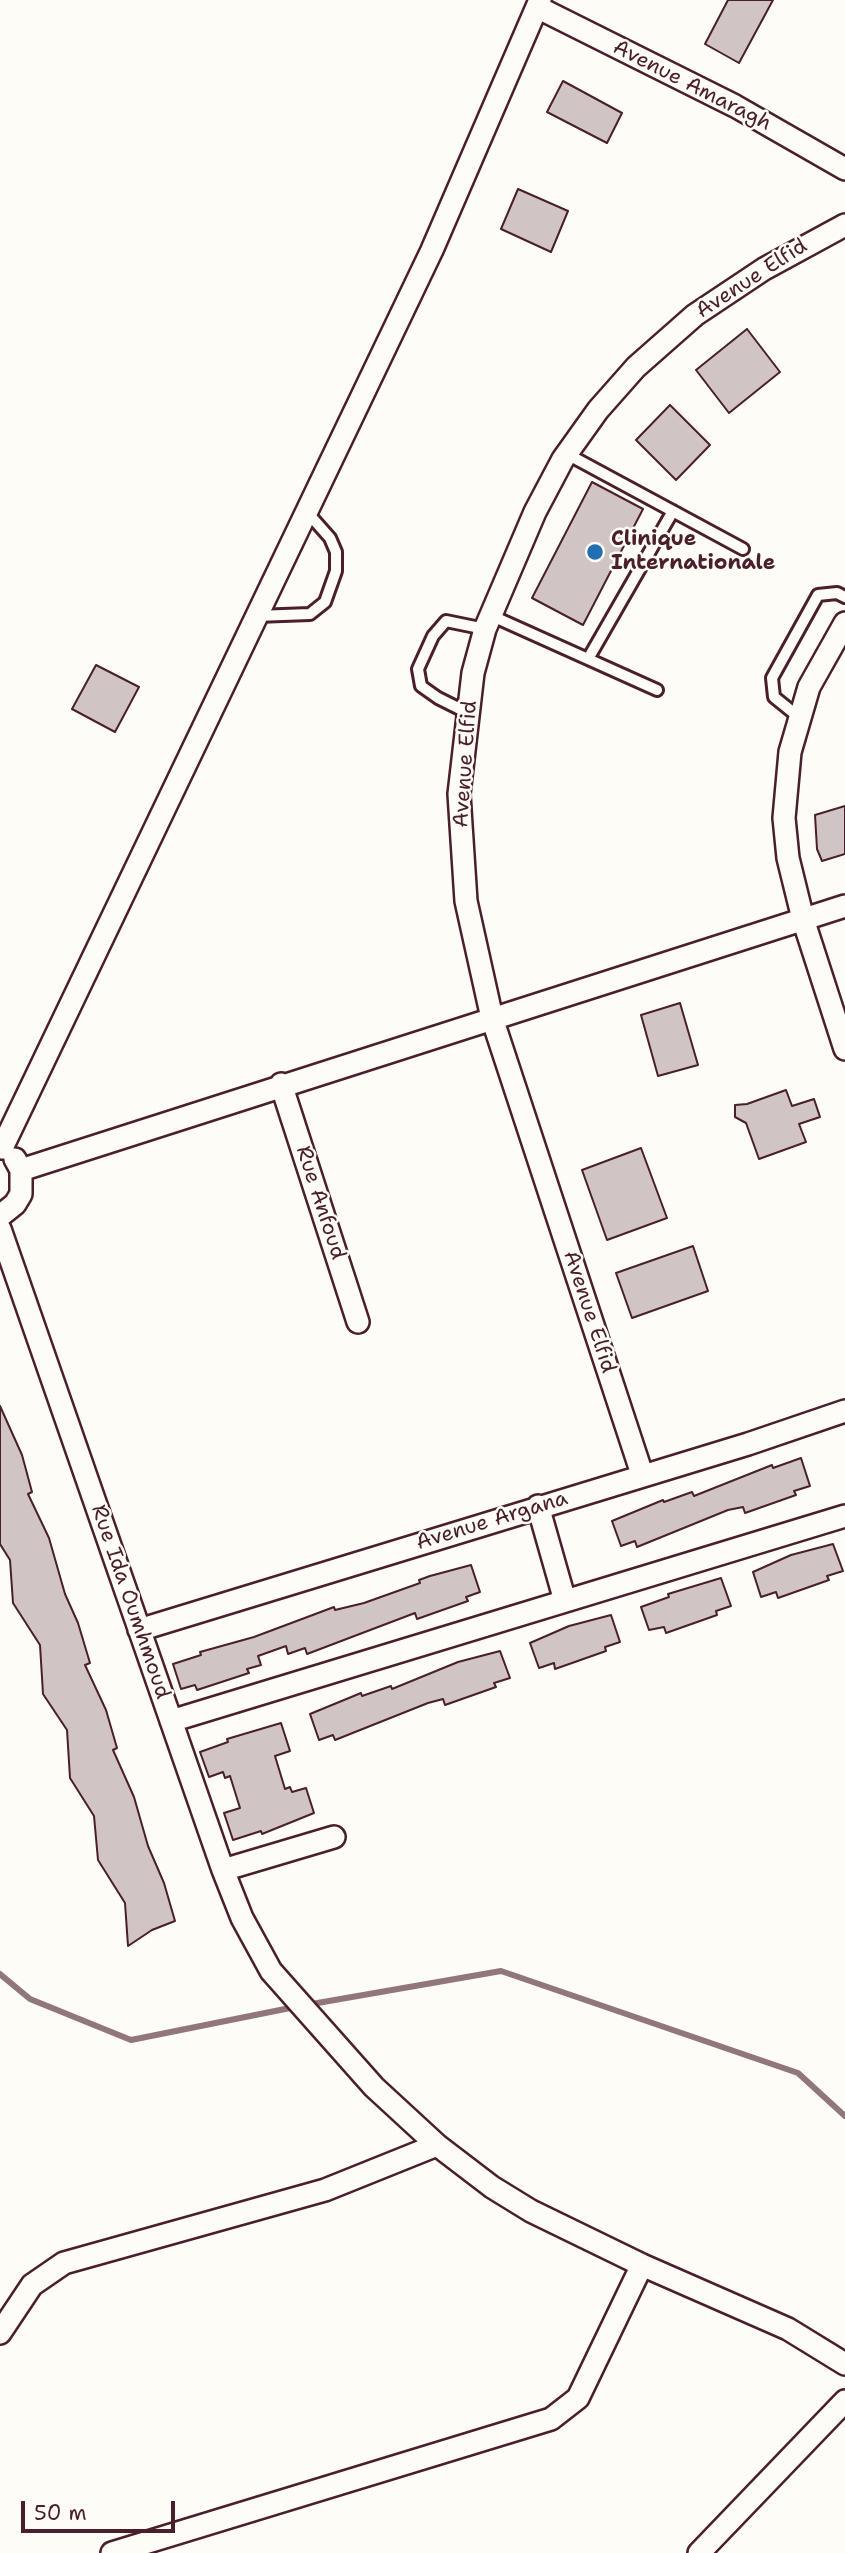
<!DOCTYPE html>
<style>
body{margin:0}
#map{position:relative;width:845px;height:2553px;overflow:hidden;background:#fdfcf7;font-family:"Shantell Sans",sans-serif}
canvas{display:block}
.scale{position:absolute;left:21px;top:2501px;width:154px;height:32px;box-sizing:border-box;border:4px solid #4a1f2b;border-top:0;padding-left:9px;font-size:21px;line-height:24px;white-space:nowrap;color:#4a1f2b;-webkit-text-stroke:5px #fdfcf7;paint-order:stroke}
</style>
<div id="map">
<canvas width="845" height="2553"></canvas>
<div class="scale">50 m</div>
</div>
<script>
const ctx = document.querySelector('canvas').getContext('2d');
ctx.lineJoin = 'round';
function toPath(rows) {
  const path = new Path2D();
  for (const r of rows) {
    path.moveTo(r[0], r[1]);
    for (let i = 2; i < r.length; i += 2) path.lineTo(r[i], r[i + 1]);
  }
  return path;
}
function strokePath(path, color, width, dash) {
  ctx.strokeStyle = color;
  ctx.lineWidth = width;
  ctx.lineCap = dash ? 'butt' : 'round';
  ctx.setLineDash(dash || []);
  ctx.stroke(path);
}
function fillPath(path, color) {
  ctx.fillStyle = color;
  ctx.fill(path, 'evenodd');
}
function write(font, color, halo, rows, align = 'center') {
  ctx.font = font + ' "Shantell Sans",sans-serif';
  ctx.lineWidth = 5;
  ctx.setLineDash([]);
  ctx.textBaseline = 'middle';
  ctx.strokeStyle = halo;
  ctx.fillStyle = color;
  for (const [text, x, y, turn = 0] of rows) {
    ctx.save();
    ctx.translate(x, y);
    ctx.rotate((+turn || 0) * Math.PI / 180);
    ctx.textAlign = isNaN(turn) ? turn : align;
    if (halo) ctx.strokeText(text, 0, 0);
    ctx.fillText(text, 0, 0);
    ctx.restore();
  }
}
strokePath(toPath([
 [0,1974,30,1999,131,2040,295,2007],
 [306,2005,501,1971,798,2073,845,2116]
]), '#91777b', 6);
const building = toPath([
 [728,0,773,0,739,63,705,44,728,0],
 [563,81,622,113,607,143,547,112,563,81],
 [518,189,568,211,551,252,501,229,518,189],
 [747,329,780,372,729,413,696,370,747,329],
 [670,405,710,445,676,480,636,440,670,405],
 [592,482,643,509,583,625,532,598,592,482],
 [96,665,139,687,115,732,72,709,96,665],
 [845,806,845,854,822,861,817,849,815,815,845,806],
 [680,1003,698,1065,658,1076,641,1015,680,1003],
 [786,1090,792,1106,814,1099,820,1117,799,1124,806,1142,759,1159,746,1123,735,1117,735,1105,747,1104,786,1090],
 [641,1148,667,1218,607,1240,582,1170,641,1148],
 [693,1246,708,1291,632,1318,616,1273,693,1246],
 [0,1406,22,1455,32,1492,28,1494,49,1538,65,1594,78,1623,90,1663,85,1665,106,1710,117,1748,113,1750,134,1797,148,1846,164,1883,175,1921,152,1930,128,1946,125,1903,98,1860,94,1816,70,1778,67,1730,43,1694,40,1645,13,1603,10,1560,0,1544,0,1406],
 [801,1458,810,1486,794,1491,796,1495,745,1513,743,1507,728,1510,637,1547,635,1541,621,1546,612,1521,663,1500,664,1502,692,1492,694,1496,772,1465,773,1468,801,1458],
 [833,1544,843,1571,827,1576,829,1580,778,1598,776,1592,761,1597,753,1572,791,1555,833,1544],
 [471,1565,480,1592,466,1597,468,1601,417,1619,415,1613,307,1654,305,1648,288,1654,286,1646,258,1656,261,1665,247,1669,249,1673,197,1690,195,1685,181,1689,173,1664,201,1655,200,1652,254,1637,334,1607,335,1610,364,1603,420,1583,419,1580,430,1576,471,1565],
 [721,1578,731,1606,716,1611,717,1615,666,1633,664,1627,649,1630,641,1607,669,1597,668,1594,721,1578],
 [611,1615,620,1642,605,1647,606,1651,555,1669,554,1663,539,1668,530,1643,569,1626,611,1615],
 [500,1651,510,1678,494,1683,496,1687,445,1705,443,1699,428,1703,335,1740,333,1735,319,1740,310,1714,361,1693,362,1696,391,1686,392,1689,458,1662,500,1651],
 [281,1723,290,1751,275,1756,285,1789,290,1787,292,1792,306,1788,314,1813,262,1834,261,1831,233,1840,224,1813,240,1808,230,1776,225,1778,223,1772,209,1777,200,1752,228,1742,227,1739,281,1723]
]);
fillPath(building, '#d0c5c4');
strokePath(building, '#4a1f2b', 2);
const service = toPath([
 [567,454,743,549],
 [490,615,657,690],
 [256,616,310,614,325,602,336,571,336,552,330,538,307,512],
 [588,659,673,511],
 [468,713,438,698,421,686,418,669,433,636,446,621,485,629],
 [800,718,774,697,772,678,818,595,837,593,845,597]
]);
const minor = toPath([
 [537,7,735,106,845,169],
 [845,623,809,687,790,752,784,818,788,858,803,919,845,1049],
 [281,1084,358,1322],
 [2,1148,432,250,540,0],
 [21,1170,845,906],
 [0,1216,15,1204,21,1194,21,1170,15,1159],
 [0,1229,223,1870,242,1918,271,1971,374,2087,437,2145,492,2187,531,2211,642,2265,788,2329,845,2364],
 [642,1474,492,1018,466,901,459,794,473,673,485,629,535,512,563,459,598,410,636,367,695,315,764,269,845,225],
 [538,1506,565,1601],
 [139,1630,748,1444,845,1411],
 [171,1721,845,1516],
 [223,1870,334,1837],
 [0,2333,32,2285,64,2263,325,2190,437,2145],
 [112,2553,551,2419,578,2398,642,2265],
 [699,2553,845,2401]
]);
strokePath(service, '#4a1f2b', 16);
strokePath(minor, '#4a1f2b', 26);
strokePath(service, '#fdfcf7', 10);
strokePath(minor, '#fdfcf7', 21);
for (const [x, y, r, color] of [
 [595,552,9,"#1f6fb2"]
]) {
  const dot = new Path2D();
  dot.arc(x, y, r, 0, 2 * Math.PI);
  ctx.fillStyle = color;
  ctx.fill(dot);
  strokePath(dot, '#fdfcf7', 2.5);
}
write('21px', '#4a1f2b', '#fdfcf7', [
 ["Avenue Amaragh",692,86,27],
 ["Avenue Elfid",752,279,-33],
 ["Avenue Elfid",466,764,-86],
 ["Rue Anfoud",320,1203,72],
 ["Avenue Elfid",589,1312,72],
 ["Avenue Argana",492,1521,-17],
 ["Rue Ida Oumhmoud",130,1602,71]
]);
write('bold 21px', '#4a1f2b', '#fdfcf7', [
 ["Clinique",611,540],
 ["Internationale",611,564]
], 'left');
</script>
